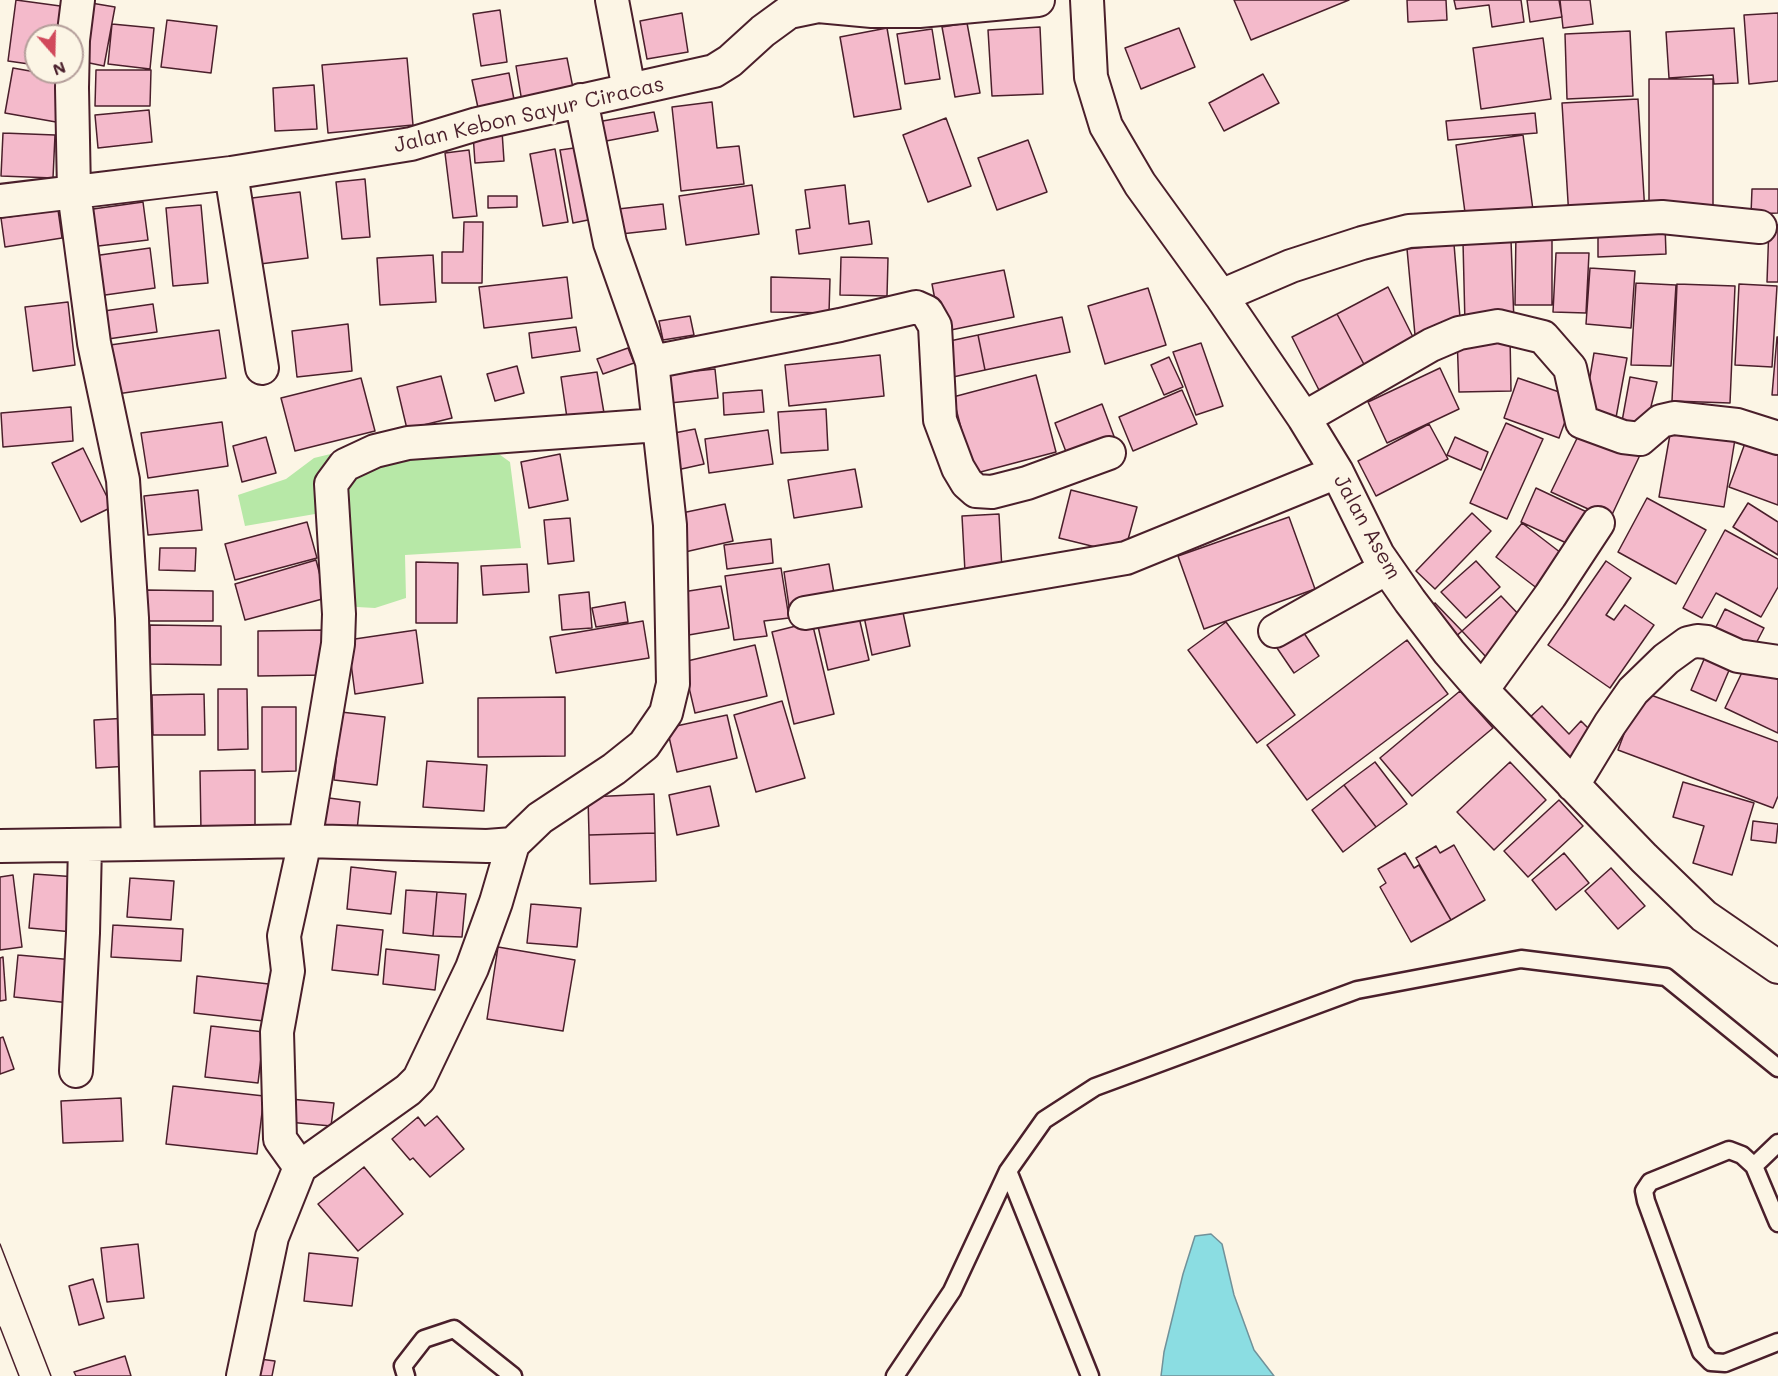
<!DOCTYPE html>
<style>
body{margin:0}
#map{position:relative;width:1778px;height:1376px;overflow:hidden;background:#fcf5e5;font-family:Mali,sans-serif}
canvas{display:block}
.north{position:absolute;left:24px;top:24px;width:60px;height:60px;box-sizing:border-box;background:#fcf5e5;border:2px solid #b59f9b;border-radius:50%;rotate:160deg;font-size:16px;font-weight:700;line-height:24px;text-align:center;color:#4a1f2b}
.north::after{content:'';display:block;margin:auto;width:21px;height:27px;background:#d1495b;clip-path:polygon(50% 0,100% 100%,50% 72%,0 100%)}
</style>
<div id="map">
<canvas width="1778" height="1376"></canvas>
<div class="north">N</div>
</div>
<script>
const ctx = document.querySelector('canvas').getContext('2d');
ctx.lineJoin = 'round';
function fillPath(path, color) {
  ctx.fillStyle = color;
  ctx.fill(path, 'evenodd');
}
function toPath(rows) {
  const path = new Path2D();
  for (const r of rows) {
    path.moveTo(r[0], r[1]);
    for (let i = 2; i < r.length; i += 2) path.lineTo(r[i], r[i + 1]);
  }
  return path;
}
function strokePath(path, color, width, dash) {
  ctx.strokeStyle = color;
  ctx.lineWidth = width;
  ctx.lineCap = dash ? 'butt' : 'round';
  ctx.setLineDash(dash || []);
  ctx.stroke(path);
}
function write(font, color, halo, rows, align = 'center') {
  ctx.font = font + ' Mali,sans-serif';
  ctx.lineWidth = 6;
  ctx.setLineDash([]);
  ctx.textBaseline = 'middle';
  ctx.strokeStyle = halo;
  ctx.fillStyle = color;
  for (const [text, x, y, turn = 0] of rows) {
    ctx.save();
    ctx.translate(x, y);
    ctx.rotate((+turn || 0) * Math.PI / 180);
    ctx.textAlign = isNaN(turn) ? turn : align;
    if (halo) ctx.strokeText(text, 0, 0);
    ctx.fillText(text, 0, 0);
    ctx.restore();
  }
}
fillPath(toPath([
 [393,439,492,449,510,462,521,548,405,555,406,598,375,608,357,607,341,599,315,514,245,526,238,495,286,479,314,458]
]), '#b7e8a7');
const water = toPath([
 [1211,1234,1222,1244,1234,1295,1254,1350,1274,1376,1161,1376,1164,1352,1183,1274,1195,1236,1211,1234]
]);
fillPath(water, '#8bdde2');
strokePath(water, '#719199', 1.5);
const building = toPath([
 [16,0,75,8,70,36,36,36,36,65,8,61,16,0],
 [1234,0,1349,0,1251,40,1234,0],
 [1407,0,1446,0,1447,20,1408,22,1407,0],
 [1454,0,1521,0,1524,22,1492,27,1489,5,1456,9,1454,0],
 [1527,0,1559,0,1562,17,1530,22,1527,0],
 [1560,0,1590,0,1593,24,1563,28,1560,0],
 [85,2,115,7,104,66,75,60,85,2],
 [500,10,507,62,481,66,473,14,500,10],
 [682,13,688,52,647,59,640,21,682,13],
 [1778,13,1778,81,1749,84,1744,15,1778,13],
 [167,20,217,26,211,73,161,67,167,20],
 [967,23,980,93,955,97,942,27,967,23],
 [112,24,154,28,150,69,108,64,112,24],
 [1040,27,1043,94,992,96,988,30,1040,27],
 [887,28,901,109,854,117,840,37,887,28],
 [1179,28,1195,67,1141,89,1125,48,1179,28],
 [1734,28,1738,83,1714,84,1713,75,1669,78,1666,32,1734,28],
 [932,29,940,79,905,84,897,34,932,29],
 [1630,31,1633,96,1567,99,1565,34,1630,31],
 [1543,38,1551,99,1481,109,1473,48,1543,38],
 [407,58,413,125,328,133,322,65,407,58],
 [567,58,574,93,522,102,516,66,567,58],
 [13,68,64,77,56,122,5,113,13,68],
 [96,70,151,70,150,106,95,106,96,70],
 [509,73,516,110,480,117,472,80,509,73],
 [1263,74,1279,103,1224,131,1209,103,1263,74],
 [1649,79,1713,79,1713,210,1649,210,1649,79],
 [314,85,317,129,275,131,273,88,314,85],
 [1638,99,1645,213,1569,218,1562,103,1638,99],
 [712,102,717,148,739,146,744,184,681,191,672,107,712,102],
 [149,110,152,142,98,148,95,115,149,110],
 [654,112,658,131,601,142,597,122,654,112],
 [1535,113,1537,133,1448,140,1446,121,1535,113],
 [946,118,971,186,928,202,903,135,946,118],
 [502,131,504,161,475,163,473,134,502,131],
 [3,133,55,135,53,178,1,176,3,133],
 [1523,135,1533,210,1466,220,1456,145,1523,135],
 [1028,140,1047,192,997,210,978,158,1028,140],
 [581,147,593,219,573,223,560,150,581,147],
 [555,149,568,222,543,226,530,154,555,149],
 [469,150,477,216,453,218,445,153,469,150],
 [365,179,370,237,342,239,336,182,365,179],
 [752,185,759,234,686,245,679,196,752,185],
 [845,185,849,224,869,221,872,244,799,254,796,230,810,228,805,190,845,185],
 [1752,189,1778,189,1778,213,1751,214,1752,189],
 [300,192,308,258,252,265,244,199,300,192],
 [488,196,517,196,517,207,488,208,488,196],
 [143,202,148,240,90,247,86,210,143,202],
 [663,204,666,229,612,235,609,210,663,204],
 [201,205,208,283,173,286,166,208,201,205],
 [58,210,62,238,5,247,1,218,58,210],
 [464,222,483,222,482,283,442,283,442,252,463,252,464,222],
 [1665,225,1666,254,1598,257,1598,228,1665,225],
 [1769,225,1778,225,1778,282,1767,282,1769,225],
 [1516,230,1552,230,1552,305,1515,305,1516,230],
 [1511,240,1514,323,1465,324,1463,242,1511,240],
 [1454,244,1461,330,1415,335,1407,249,1454,244],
 [150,248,155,288,98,296,93,256,150,248],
 [1556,253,1589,253,1586,313,1553,312,1556,253],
 [433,255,436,302,380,305,377,258,433,255],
 [841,257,888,258,887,296,840,295,841,257],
 [1590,268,1635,271,1631,328,1586,324,1590,268],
 [1004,270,1014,317,941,332,932,284,1004,270],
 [567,277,572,318,484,328,479,287,567,277],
 [771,277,830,279,829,313,771,312,771,277],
 [1636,283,1676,285,1671,366,1631,365,1636,283],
 [1677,284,1735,286,1730,403,1672,401,1677,284],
 [1739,284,1777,286,1772,367,1735,365,1739,284],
 [1388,287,1417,345,1367,370,1337,314,1388,287],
 [1148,288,1166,345,1105,364,1088,306,1148,288],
 [68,302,75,365,33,371,25,307,68,302],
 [153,304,157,332,101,340,97,312,153,304],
 [1337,314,1367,370,1321,394,1292,337,1337,314],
 [690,316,694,335,663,340,659,321,690,316],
 [1062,317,1070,352,985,370,978,335,1062,317],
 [348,324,352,371,297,377,292,331,348,324],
 [576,327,580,351,532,358,529,333,576,327],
 [219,330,226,378,117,394,110,345,219,330],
 [978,335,985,370,953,377,945,342,978,335],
 [1510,335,1511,391,1459,392,1457,336,1510,335],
 [1777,337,1778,337,1778,395,1772,395,1777,337],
 [1201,343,1223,406,1196,415,1173,352,1201,343],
 [628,348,634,363,603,374,597,359,628,348],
 [1594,353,1627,358,1615,423,1583,418,1594,353],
 [880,355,884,396,789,406,785,365,880,355],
 [1169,357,1183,387,1164,395,1151,365,1169,357],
 [517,366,524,393,495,401,487,374,517,366],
 [1440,368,1459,409,1387,443,1368,402,1440,368],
 [715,369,718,398,660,404,657,375,715,369],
 [597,372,604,413,567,418,561,377,597,372],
 [1036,375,1056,452,973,474,953,397,1036,375],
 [441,376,452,418,407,429,397,387,441,376],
 [1630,377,1657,382,1645,431,1621,427,1630,377],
 [361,378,375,431,295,451,281,398,361,378],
 [1518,378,1574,397,1559,438,1504,418,1518,378],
 [762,390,764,412,724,415,723,393,762,390],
 [1182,390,1197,424,1133,451,1119,417,1182,390],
 [1102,404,1115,439,1068,457,1055,423,1102,404],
 [71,407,73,441,3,447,1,413,71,407],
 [826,409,828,450,781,453,778,412,826,409],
 [222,422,228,466,148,478,141,433,222,422],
 [1506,423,1543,439,1507,519,1470,503,1506,423],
 [1672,423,1736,433,1724,507,1659,497,1672,423],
 [1429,424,1448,459,1376,496,1358,461,1429,424],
 [1582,428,1640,455,1610,519,1551,492,1582,428],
 [695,429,704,464,677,470,669,434,695,429],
 [768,430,773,464,709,473,705,439,768,430],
 [1748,435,1778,446,1778,505,1729,487,1748,435],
 [266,437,276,473,242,482,233,446,266,437],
 [1455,437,1488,452,1481,470,1447,455,1455,437],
 [83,448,112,507,81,522,52,463,83,448],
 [560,454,568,500,529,508,521,462,560,454],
 [855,469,862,507,794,518,788,480,855,469],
 [1536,488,1591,514,1575,547,1521,522,1536,488],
 [198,490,202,530,148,535,144,496,198,490],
 [1071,490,1137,507,1124,554,1059,538,1071,490],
 [1647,498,1706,530,1676,584,1618,552,1647,498],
 [1748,503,1778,522,1778,555,1733,527,1748,503],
 [725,504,733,541,685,552,677,514,725,504],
 [1472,513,1491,531,1435,589,1416,571,1472,513],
 [999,514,1002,570,965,572,962,516,999,514],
 [1289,517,1315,589,1204,629,1178,556,1289,517],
 [570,518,574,561,548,564,544,520,570,518],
 [307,522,317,558,235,580,225,544,307,522],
 [1522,523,1565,556,1538,589,1496,557,1522,523],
 [1725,530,1778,559,1778,587,1761,617,1716,593,1702,618,1683,608,1725,530],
 [771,539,773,563,727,569,724,545,771,539],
 [160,548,196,548,195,571,159,570,160,548],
 [316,560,326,598,245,620,235,584,316,560],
 [1476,561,1500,587,1466,618,1441,592,1476,561],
 [1606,561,1631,578,1606,615,1614,620,1625,605,1654,625,1610,688,1548,645,1606,561],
 [416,562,458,563,457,623,416,623,416,562],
 [527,564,529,592,483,595,481,566,527,564],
 [829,564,836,605,790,613,784,572,829,564],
 [781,568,789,618,764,621,767,636,734,640,725,576,781,568],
 [721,586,729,628,683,636,676,593,721,586],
 [147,590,213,591,213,621,147,621,147,590],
 [589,592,592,628,562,630,559,595,589,592],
 [1501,596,1526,622,1487,658,1462,631,1501,596],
 [900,598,910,646,872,655,862,607,900,598],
 [625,602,628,622,596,627,592,608,625,602],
 [1435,603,1462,631,1452,640,1426,612,1435,603],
 [1725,609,1764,628,1749,657,1711,637,1725,609],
 [858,613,869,660,828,670,817,622,858,613],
 [643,621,649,658,556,673,550,637,643,621],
 [812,622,834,714,794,724,772,632,812,622],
 [1226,622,1295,715,1257,743,1188,650,1226,622],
 [150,625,221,626,221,665,150,664,150,625],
 [1300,627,1319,656,1294,673,1275,645,1300,627],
 [324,630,324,675,258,676,258,631,324,630],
 [416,630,423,683,355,694,348,640,416,630],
 [1407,640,1448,694,1307,800,1267,745,1407,640],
 [755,645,767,696,695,713,683,662,755,645],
 [1708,650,1733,661,1716,701,1691,690,1708,650],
 [1746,664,1778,679,1778,733,1725,708,1746,664],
 [218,689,247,689,248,749,218,750,218,689],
 [1460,691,1493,728,1412,796,1380,758,1460,691],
 [1640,691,1778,742,1778,796,1773,808,1618,750,1640,691],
 [204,694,205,735,153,735,152,695,204,694],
 [565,697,565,756,478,757,478,698,565,697],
 [782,701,805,778,756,792,734,715,782,701],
 [1542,706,1569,734,1581,721,1594,734,1569,761,1527,720,1542,706],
 [262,707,296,707,296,771,262,772,262,707],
 [341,712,385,717,377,785,334,780,341,712],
 [727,715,737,758,677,772,667,728,727,715],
 [128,718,130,766,96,768,94,720,128,718],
 [427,761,487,765,484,811,423,807,427,761],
 [1375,762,1407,804,1376,827,1344,785,1375,762],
 [1510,762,1546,800,1494,850,1457,812,1510,762],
 [255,770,255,831,201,832,200,771,255,770],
 [1683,782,1754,803,1732,875,1693,863,1704,826,1673,817,1683,782],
 [1344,785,1376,827,1343,852,1312,810,1344,785],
 [710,786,719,826,677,835,669,795,710,786],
 [654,794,655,833,589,835,588,797,654,794],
 [321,797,360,802,357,830,318,825,321,797],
 [1559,800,1583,826,1528,877,1504,851,1559,800],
 [1753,821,1778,824,1776,843,1751,840,1753,821],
 [655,833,656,881,590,884,589,835,655,833],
 [1454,845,1485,900,1451,920,1416,858,1436,846,1440,853,1454,845],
 [1405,853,1414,868,1419,865,1451,920,1411,942,1380,887,1386,883,1378,869,1405,853],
 [1564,853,1589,883,1556,910,1532,880,1564,853],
 [351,867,396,872,391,914,347,909,351,867],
 [1611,868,1645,906,1618,929,1585,891,1611,868],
 [34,874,77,877,73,932,29,928,34,874],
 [13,875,22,947,0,950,0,877,13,875],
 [130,878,174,881,171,920,127,917,130,878],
 [406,890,437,892,433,936,403,933,406,890],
 [437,892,466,894,462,937,433,936,437,892],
 [531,904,581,908,577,947,527,943,531,904],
 [113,925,183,929,181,961,111,957,113,925],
 [337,925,383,930,378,975,332,970,337,925],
 [498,947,575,960,563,1031,487,1019,498,947],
 [386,949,439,955,435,990,383,984,386,949],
 [18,955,74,960,70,1003,14,997,18,955],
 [3,957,6,1000,0,1001,0,958,3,957],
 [197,976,269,984,264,1021,194,1013,197,976],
 [211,1026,264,1032,258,1083,205,1077,211,1026],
 [3,1037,14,1069,0,1074,0,1038,3,1037],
 [173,1086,264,1096,257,1154,166,1144,173,1086],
 [121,1098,123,1141,63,1143,61,1101,121,1098],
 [290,1099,334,1103,331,1126,288,1122,290,1099],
 [437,1116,464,1149,430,1177,413,1158,410,1160,392,1139,418,1117,425,1126,437,1116],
 [364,1167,403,1214,358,1251,318,1204,364,1167],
 [138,1244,144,1298,107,1302,101,1248,138,1244],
 [309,1253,358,1258,352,1306,304,1301,309,1253],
 [93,1279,104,1318,79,1325,69,1286,93,1279],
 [125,1356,131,1376,76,1376,74,1372,125,1356],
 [252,1358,275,1361,272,1376,249,1376,252,1358]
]);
fillPath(building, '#f4bacb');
strokePath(building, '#4a1f2b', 1.5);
const service = toPath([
 [1754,1166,1778,1143],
 [1008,1171,1090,1376],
 [1778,1223,1754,1166,1742,1155,1729,1150,1650,1182,1644,1191,1646,1201,1701,1352,1711,1362,1725,1363,1778,1342],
 [406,1376,403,1366,424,1339,454,1329,513,1376],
 [895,1376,952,1291,1008,1171,1044,1120,1095,1087,1357,990,1521,959,1666,977,1778,1068]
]);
const minor = toPath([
 [612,0,629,90],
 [1087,0,1091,77,1106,126,1140,184,1221,296,1304,418,1337,472,1378,555,1410,601,1449,652,1482,690,1644,858,1704,916,1778,967],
 [231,173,262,368],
 [0,201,231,173,411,144,477,124,714,71,730,61,763,31,789,12,818,6,872,11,919,11,1038,0],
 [1221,296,1291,266,1362,243,1409,231,1662,217,1760,227],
 [652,362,840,325,916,307,927,312,935,326,940,420,958,468,967,483,976,491,992,492,1027,483,1109,453],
 [1304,418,1431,345,1459,333,1498,326,1543,337,1570,368,1582,422,1623,437,1640,439,1661,421,1674,418,1737,425,1778,438],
 [805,613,1126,558,1337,472],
 [1275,631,1387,568],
 [1482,690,1550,596,1598,523],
 [1573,785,1610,724,1633,691,1666,659,1688,643,1697,641,1707,642,1738,656,1778,662],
 [138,844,305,841,487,846,513,844,540,818,614,769,644,745,666,713,673,684,670,525,652,362,610,243,581,100],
 [0,846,138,844,132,618,123,480,94,343,74,192,72,88,73,40,78,0],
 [76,1071,83,933,85,845],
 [300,1167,280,1139,277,1032,288,971,284,936,305,841,338,644,339,614,331,484,345,465,375,451,408,443,659,425],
 [243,1376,272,1237,300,1167,408,1090,419,1079,472,968,496,902,513,844]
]);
strokePath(service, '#4a1f2b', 21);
strokePath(minor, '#4a1f2b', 36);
strokePath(service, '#fcf5e5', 16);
strokePath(minor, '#fcf5e5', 32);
strokePath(toPath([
 [0,1244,51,1376],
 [0,1327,19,1376]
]), '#4a1f2b', 1.5);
write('21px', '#4a1f2b', '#fcf5e5', [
 ["Jalan Kebon Sayur Ciracas",529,115,-13],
 ["Jalan Asem",1367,527,61]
]);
</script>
